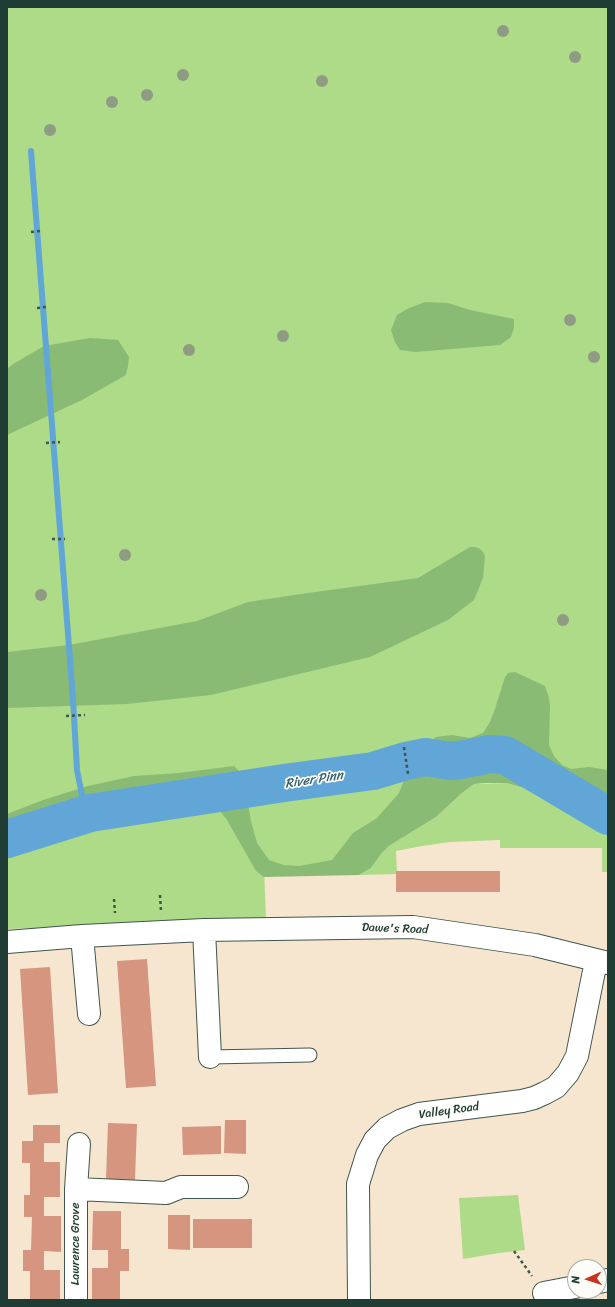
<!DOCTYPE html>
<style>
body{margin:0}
#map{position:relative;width:615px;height:1307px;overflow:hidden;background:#f6e6cf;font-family:Sriracha,sans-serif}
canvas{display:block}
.frame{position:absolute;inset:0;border:8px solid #1f3d34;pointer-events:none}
.north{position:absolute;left:567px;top:1259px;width:40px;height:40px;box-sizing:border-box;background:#fdfcf7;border:1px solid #a4b0a9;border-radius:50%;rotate:267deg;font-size:11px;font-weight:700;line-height:16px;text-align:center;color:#1f3d34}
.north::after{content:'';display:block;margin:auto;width:14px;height:18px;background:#c8321e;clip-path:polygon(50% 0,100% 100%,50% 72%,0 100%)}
</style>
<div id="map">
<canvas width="615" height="1307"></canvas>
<div class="frame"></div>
<div class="north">N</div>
</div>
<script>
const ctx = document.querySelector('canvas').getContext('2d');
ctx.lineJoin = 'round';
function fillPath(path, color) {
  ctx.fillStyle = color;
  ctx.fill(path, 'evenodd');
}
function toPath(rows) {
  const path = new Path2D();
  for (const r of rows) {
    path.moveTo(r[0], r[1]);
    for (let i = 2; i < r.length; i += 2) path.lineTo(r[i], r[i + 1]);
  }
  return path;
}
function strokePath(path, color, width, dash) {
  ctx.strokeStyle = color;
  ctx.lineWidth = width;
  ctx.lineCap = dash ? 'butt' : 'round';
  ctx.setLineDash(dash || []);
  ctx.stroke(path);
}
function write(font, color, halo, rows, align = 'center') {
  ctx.font = font + ' Sriracha,sans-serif';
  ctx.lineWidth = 3.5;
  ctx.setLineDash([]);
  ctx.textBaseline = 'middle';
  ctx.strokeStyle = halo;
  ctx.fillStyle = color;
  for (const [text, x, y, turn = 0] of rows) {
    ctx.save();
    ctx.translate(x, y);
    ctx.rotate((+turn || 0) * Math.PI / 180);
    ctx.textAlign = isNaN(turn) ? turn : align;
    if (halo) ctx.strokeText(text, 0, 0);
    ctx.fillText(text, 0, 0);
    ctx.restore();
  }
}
fillPath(toPath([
 [7,7,608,7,608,872,602,872,602,848,500,848,500,840,450,842,422,846,396,851,397,874,359,875,371,868,381,854,389,846,436,817,462,793,474,784,507,783,557,798,572,804,489,763,393,835,314,869,264,867,266,919,7,929,7,847,92,819,136,811,181,815,192,813,203,809,216,808,215,794,90,813,7,839],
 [518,1195,525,1250,499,1253,463,1259,459,1198]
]), '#addb88');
fillPath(toPath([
 [425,302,448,303,470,310,514,319,514,328,511,337,500,345,415,352,400,350,395,342,391,330,397,315,407,309],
 [90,338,118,340,129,357,128,366,126,375,82,400,7,435,7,369,13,364,44,346],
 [470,547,475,547,480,549,483,552,485,556,483,578,474,600,448,620,370,657,211,695,127,704,7,708,7,652,69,645,197,621,248,602,301,594,418,578],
 [515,672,545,686,548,695,550,704,549,745,554,756,562,765,571,769,589,767,608,770,608,824,602,822,576,806,557,798,507,783,486,783,474,784,462,793,436,817,389,846,381,854,371,868,359,875,264,877,256,871,227,820,220,811,216,808,203,809,192,813,181,815,136,811,92,819,7,847,7,814,43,800,88,786,134,776,179,773,234,766,238,770,243,778,251,821,257,843,269,860,284,865,299,866,332,860,353,833,377,818,399,793,404,780,413,772,414,763,423,749,436,737,452,735,470,738,483,733,490,722,495,709,505,677,508,673]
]), '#8abb74');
strokePath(toPath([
 [31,151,73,699,77,770,86,815]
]), '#61a6d7', 6);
strokePath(toPath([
 [7,839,90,813,284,783,373,771,406,761,426,757,450,761,460,760,490,754,505,755,608,816]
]), '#61a6d7', 38);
fillPath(toPath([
 [396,871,500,871,500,892,396,892],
 [147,959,156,1086,126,1088,117,961],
 [50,967,58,1093,28,1095,20,969],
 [225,1120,246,1120,246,1154,224,1153],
 [108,1123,137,1124,135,1180,106,1179],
 [33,1125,60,1125,60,1143,44,1143,44,1162,60,1162,60,1197,44,1197,44,1216,61,1216,61,1252,44,1251,44,1270,60,1270,60,1300,30,1300,30,1271,23,1271,23,1250,31,1250,32,1217,24,1217,24,1195,30,1195,30,1163,22,1163,22,1141,33,1141],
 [221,1126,221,1154,183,1155,182,1127],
 [93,1211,121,1211,121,1249,129,1249,129,1271,120,1271,120,1300,92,1300,92,1268,108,1268,108,1250,92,1250],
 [168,1215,190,1215,190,1250,168,1249],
 [193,1219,252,1219,252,1248,193,1248]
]), '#d6957f');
const lane = toPath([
 [210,1057,310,1055]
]);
const street = toPath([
 [204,930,210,1057],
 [82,936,89,1014],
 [7,942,82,936,204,930,413,927,535,945,608,963],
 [76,1189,166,1193,181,1187,237,1187],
 [599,1282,608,1280],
 [544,1293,575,1287],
 [76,1300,76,1189,79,1144],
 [359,1300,358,1184,367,1155,375,1140,387,1128,402,1120,419,1114,522,1101,534,1098,545,1093,556,1087,568,1073,577,1056,596,961]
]);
strokePath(lane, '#3f564b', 15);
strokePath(street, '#3f564b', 24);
strokePath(toPath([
 [31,232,40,231],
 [37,308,46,307],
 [46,443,60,442],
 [52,539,65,539],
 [66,716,85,715],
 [404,747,408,774],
 [160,895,161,911],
 [114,899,115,913],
 [514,1251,532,1276]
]), '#3f564b', 2.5, [3, 3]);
strokePath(lane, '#fff', 13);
strokePath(street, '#fff', 22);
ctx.fillStyle = '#8f9b83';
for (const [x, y] of [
 [503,31],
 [575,57],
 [183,75],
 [322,81],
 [147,95],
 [112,102],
 [50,130],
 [570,320],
 [283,336],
 [189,350],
 [594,357],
 [125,555],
 [41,595],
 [563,620]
]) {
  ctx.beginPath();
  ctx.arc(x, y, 6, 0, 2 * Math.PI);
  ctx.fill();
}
write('12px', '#1f3d34', '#fdfcf7', [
 ["Dawe's Road",395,929,2],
 ["Valley Road",449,1111,-8],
 ["Lawrence Grove",76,1244,-90]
]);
write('italic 13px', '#36626d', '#fdfcf7', [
 ["River Pinn",314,780,-9]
]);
</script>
